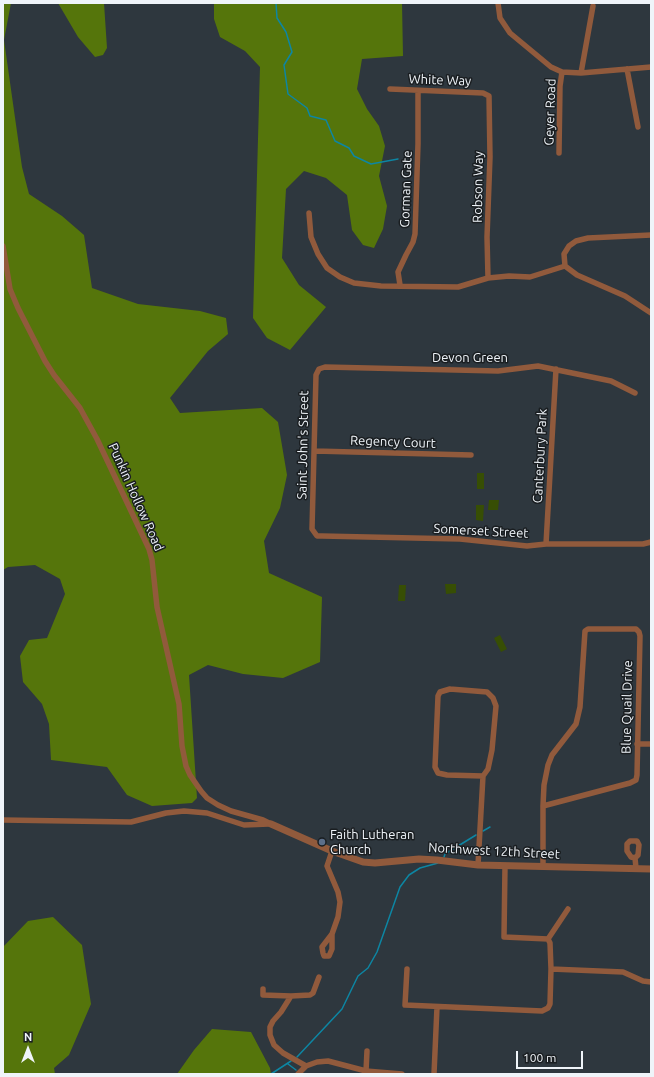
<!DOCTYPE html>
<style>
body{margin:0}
#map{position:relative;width:654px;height:1077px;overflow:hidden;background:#2e373e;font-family:Ubuntu,sans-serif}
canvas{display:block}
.frame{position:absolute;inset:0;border:4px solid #eff4f9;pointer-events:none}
.north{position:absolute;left:8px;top:1029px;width:40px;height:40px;-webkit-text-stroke:3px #1a1e21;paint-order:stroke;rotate:0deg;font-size:11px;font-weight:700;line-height:16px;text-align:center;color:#eff4f9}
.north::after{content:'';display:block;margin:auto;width:14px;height:18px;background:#eff4f9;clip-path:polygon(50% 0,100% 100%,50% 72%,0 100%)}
.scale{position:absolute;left:516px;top:1051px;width:67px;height:18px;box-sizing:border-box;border:2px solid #eff4f9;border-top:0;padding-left:5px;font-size:12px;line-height:14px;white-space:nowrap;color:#eff4f9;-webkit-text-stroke:3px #1a1e21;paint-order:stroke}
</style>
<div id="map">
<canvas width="654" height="1077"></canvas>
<div class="frame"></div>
<div class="north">N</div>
<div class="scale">100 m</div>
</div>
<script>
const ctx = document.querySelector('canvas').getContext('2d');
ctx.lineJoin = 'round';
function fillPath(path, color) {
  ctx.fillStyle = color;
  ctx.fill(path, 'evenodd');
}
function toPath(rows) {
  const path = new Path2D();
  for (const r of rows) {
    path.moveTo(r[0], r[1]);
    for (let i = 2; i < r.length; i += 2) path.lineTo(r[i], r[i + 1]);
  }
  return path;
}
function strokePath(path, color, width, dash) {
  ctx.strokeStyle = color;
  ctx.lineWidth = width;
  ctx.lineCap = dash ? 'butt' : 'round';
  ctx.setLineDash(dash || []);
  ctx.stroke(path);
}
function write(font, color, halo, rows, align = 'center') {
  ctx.font = font + ' Ubuntu,sans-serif';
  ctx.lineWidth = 3;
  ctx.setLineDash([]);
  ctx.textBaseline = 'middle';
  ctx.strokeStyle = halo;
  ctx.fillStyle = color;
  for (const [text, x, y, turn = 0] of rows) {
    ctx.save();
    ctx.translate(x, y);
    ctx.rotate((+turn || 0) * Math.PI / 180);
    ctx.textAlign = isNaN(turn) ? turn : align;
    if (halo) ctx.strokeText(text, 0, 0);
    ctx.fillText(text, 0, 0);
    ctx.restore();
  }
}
fillPath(toPath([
 [477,473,484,473,484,489,477,489],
 [489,500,499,500,498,510,488,510],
 [476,505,484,505,483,521,476,520],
 [445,584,456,584,456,593,446,594],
 [399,585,406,585,405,601,398,601],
 [500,635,507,649,501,652,494,638]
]), '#374e04');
fillPath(toPath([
 [3,3,11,3,4,40,22,167,29,194,62,216,84,235,92,288,138,304,200,311,226,318,228,334,208,351,170,398,180,413,262,408,278,422,287,475,280,508,264,541,269,573,322,597,320,662,283,678,243,674,208,665,189,675,197,798,192,803,152,806,127,795,107,767,51,760,49,724,42,704,23,682,20,656,29,640,47,638,65,594,60,579,35,565,8,567,3,570],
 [58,3,104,3,107,48,103,55,95,57,78,37],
 [214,3,402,3,403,56,362,59,357,89,367,109,379,126,385,146,379,176,387,206,383,229,374,248,363,245,352,230,347,195,326,178,304,171,286,189,282,258,299,285,326,307,290,350,267,338,253,318,260,67,245,51,220,37,214,19],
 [53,917,82,945,91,1004,69,1055,54,1068,55,1074,3,1074,3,947,28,921],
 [212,1029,251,1032,270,1068,271,1074,177,1074,194,1050]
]), '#55750b');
strokePath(toPath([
 [276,3,277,18,286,32,292,52,284,65,288,94,307,108,310,116,326,120,335,141,349,148,354,156,371,164,398,159],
 [483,831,490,827],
 [444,857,445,854,476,835],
 [297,1057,342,1009,358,976,368,968,377,952,400,887,409,875,420,868,438,863],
 [288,1064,296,1070],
 [271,1074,291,1061]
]), '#0d86a3', 1.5);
strokePath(toPath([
 [498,3,500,18,510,33,551,67,562,72,581,73,651,67],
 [627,69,638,127],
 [581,73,593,6],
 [390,89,483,93,489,96,490,157,487,237,488,278],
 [559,153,560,86,562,72],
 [309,213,311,237,318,254,327,268,340,277,354,283,381,286,458,287,488,278,509,276,530,277,565,266],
 [3,246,10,289,18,308,45,361,54,375,80,408,97,439,149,549,152,560,157,607,179,704,182,746,186,766,190,775,201,791,207,798,218,805,231,811,263,820,271,824],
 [565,266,564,254,569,246,576,241,588,238,651,235],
 [565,266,577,275,625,296,651,313],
 [400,285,398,272,406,255,413,242,415,234,418,144,418,91],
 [635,393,611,381,538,366,498,371,325,367,319,369,316,375,312,529,317,536,322,536,460,539,527,546,546,544,643,544,651,542],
 [314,451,471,455],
 [546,544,556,369],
 [450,689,487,692,493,698,496,706,492,750,488,769,483,776,447,775,438,773,435,767,438,696,440,692,450,689],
 [637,744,651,744],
 [543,806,630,783,636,780,637,775,640,636,639,632,636,629,588,629,585,631,580,707,576,724,552,755,548,765,544,785,543,806,543,867],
 [3,820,131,822,166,813,184,811,207,813,244,825,269,824],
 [332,851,327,866,338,892,340,902,338,917,332,934,332,949,329,956,324,956,323,953,322,947,332,934],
 [635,858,631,857,627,851,627,844,630,841,637,841,639,845,638,855,635,858,636,868],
 [478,865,483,776],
 [548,939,568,909],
 [407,969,405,1005,542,1011,548,1008,550,1004,551,969,550,943,548,939,504,937,505,866],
 [551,969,623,972,643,981,651,982],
 [319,977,313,993,310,995,291,996,281,1012,273,1021,270,1027,270,1035,274,1045,283,1053,306,1066,317,1062,328,1061,366,1071,402,1074],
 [263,989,263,995,291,996],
 [366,1071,367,1051],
 [298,1074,306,1066],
 [434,1074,437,1007]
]), '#915a3c', 5.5);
strokePath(toPath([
 [271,824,332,851,363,862,375,863,419,859,437,860,478,865,651,869]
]), '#915a3c', 7);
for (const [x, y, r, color] of [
 [322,842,4,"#5c6f8a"]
]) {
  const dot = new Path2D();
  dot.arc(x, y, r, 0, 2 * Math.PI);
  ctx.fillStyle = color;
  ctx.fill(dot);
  strokePath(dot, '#1a1e21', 1.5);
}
write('13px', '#eff4f9', '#1a1e21', [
 ["White Way",440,80,2],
 ["Geyer Road",550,112,-88],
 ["Robson Way",478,187,-89],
 ["Gorman Gate",406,189,-88],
 ["Devon Green",470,358],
 ["Regency Court",393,442,2],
 ["Saint John's Street",303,445,-89],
 ["Canterbury Park",540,456,-87],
 ["Punkin Hollow Road",136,497,66],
 ["Somerset Street",481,531,3],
 ["Blue Quail Drive",627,707,-89],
 ["Northwest 12th Street",494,851,3]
]);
write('13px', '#eff4f9', '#1a1e21', [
 ["Faith Lutheran",330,835],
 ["Church",330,850]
], 'left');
</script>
